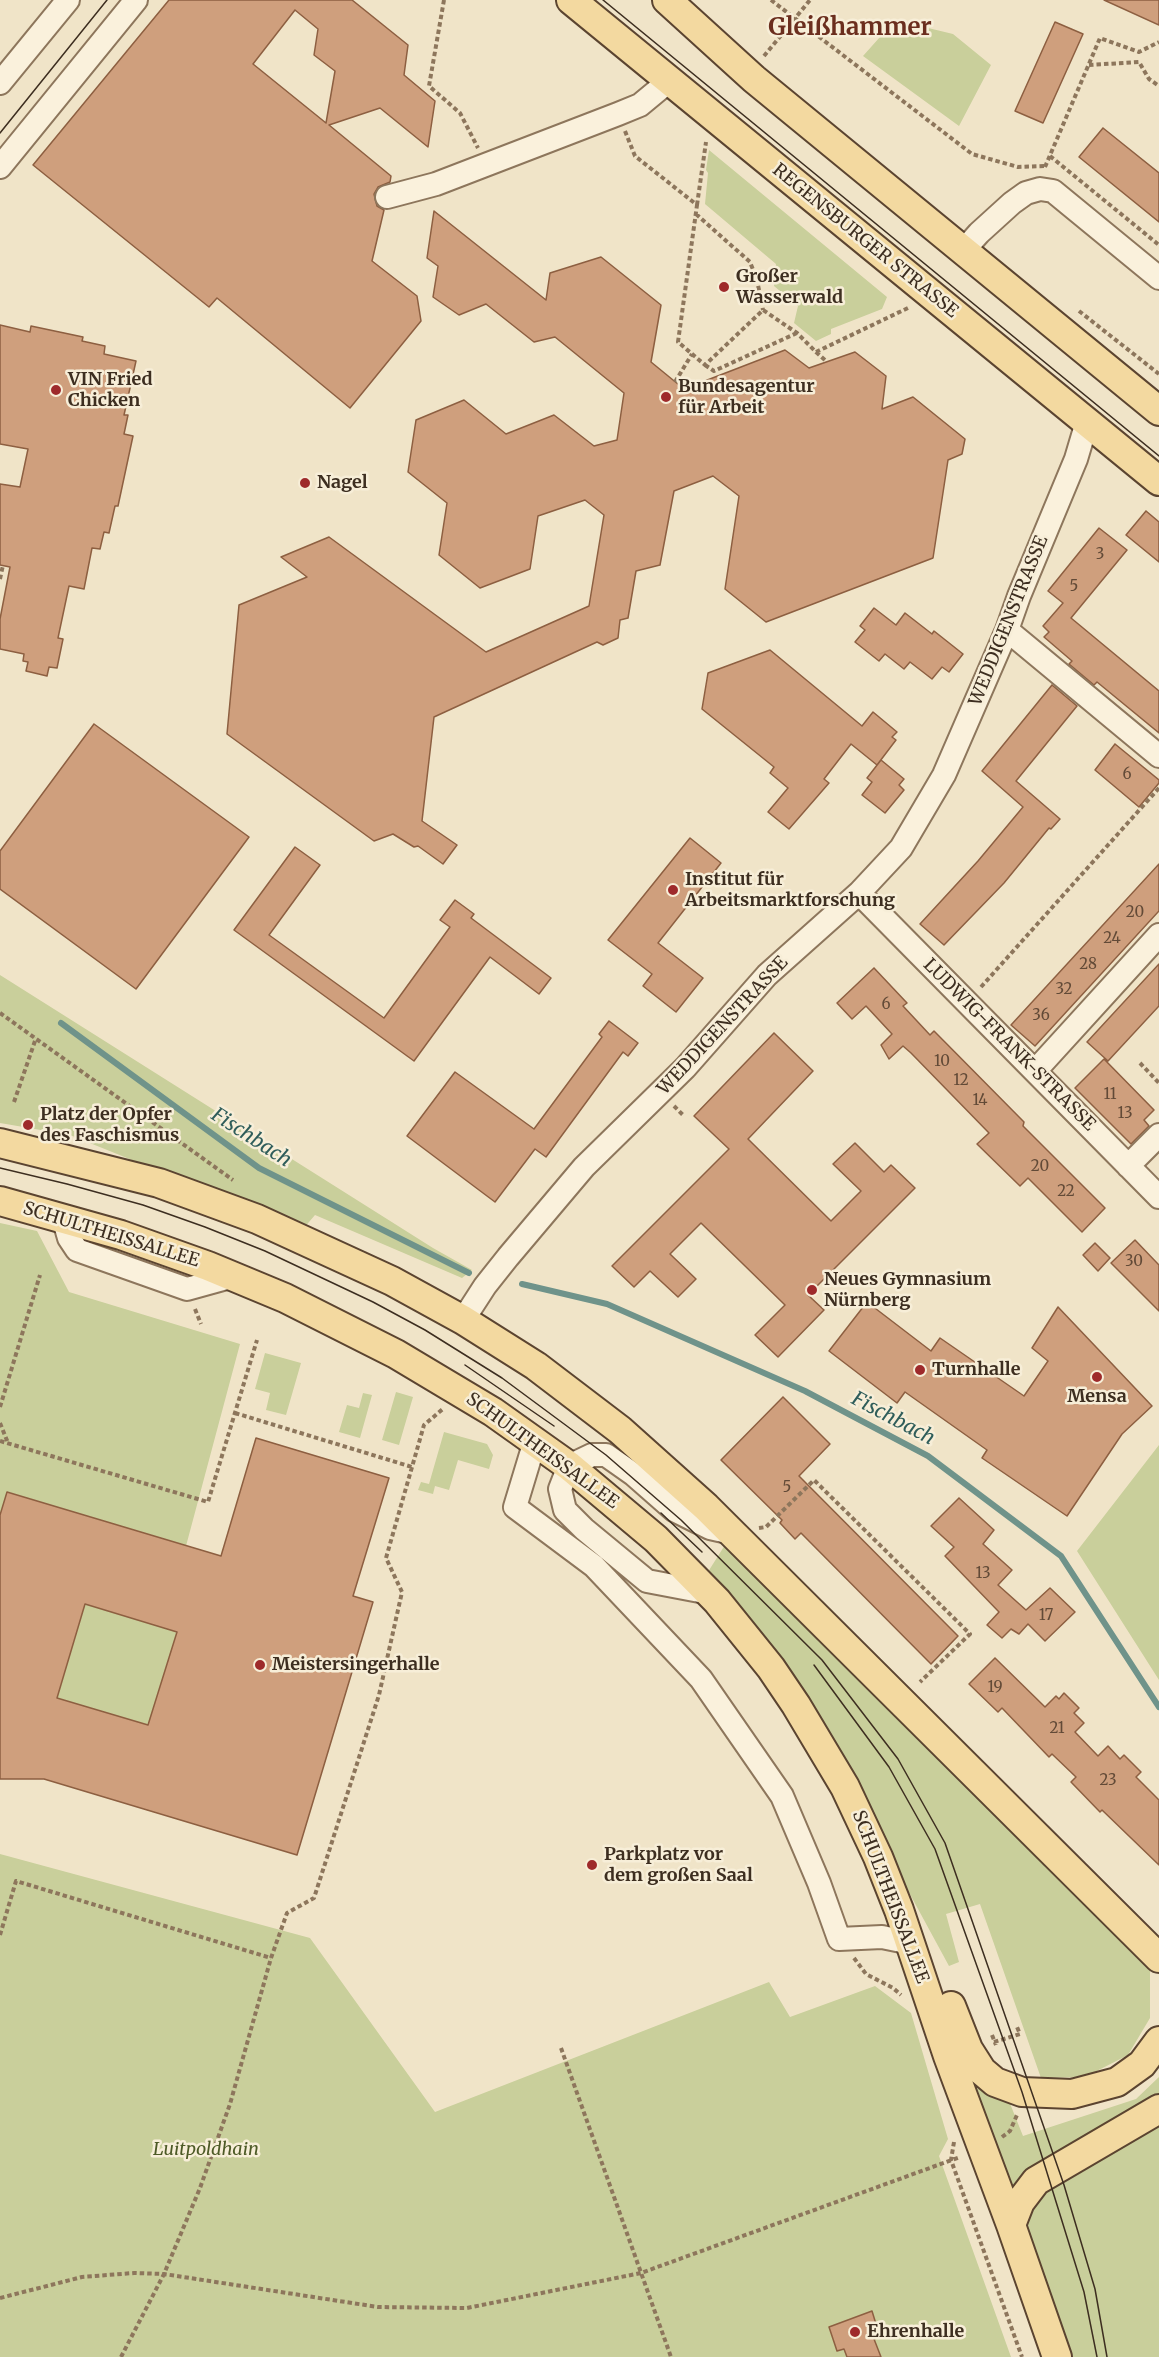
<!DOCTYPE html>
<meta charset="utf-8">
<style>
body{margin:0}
canvas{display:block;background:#f0e4c8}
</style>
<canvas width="1159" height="2357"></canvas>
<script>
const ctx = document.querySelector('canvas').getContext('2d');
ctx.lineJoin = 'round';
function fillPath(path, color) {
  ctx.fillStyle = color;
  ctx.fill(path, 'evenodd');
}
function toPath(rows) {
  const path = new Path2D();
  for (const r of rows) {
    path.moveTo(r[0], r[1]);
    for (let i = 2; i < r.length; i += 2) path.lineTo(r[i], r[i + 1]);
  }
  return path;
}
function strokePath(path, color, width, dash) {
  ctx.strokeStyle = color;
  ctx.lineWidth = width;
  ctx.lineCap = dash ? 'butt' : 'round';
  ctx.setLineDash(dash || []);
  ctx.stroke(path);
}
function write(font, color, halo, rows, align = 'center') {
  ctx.font = font + ' Merriweather,serif';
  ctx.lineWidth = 5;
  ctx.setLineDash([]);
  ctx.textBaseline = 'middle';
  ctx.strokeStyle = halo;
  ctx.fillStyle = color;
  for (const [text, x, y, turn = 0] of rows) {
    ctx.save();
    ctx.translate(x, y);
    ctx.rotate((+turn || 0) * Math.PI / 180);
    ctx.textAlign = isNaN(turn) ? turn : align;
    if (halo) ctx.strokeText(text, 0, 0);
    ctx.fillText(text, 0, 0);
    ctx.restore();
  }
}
fillPath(toPath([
 [924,27,953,34,991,65,959,126,863,56,888,28],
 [709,150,887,297,882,309,831,329,831,334,816,341,794,323,798,306,774,286,776,264,705,204,708,173,706,170],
 [0,975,433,1248,472,1270,462,1278,315,1215,303,1229,70,1135,0,1123],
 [0,1223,37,1231,69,1292,240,1344,186,1546,8,1492,0,1515],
 [265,1353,301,1363,286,1415,266,1410,270,1393,255,1389],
 [396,1392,413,1397,399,1445,382,1440],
 [363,1393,372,1395,360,1438,339,1432,347,1405,359,1408],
 [444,1432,487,1444,493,1455,489,1469,458,1460,449,1490,435,1486,433,1494,418,1490,421,1482,429,1484],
 [1159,1445,1159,1680,1077,1551],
 [725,1545,1150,1970,1150,2018,1128,2055,1085,2077,1041,2078,980,1904,946,1914,959,1962,949,1966,805,1701,706,1575],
 [85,1604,177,1632,148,1725,57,1698],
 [0,1854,310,1938,435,2112,769,1982,790,2017,875,1986,911,2013,948,2139,939,2156,1011,2357,0,2357],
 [1159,2077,1159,2357,1068,2357,967,2084,1009,2101,1023,2136,1136,2099]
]), '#c9cf9b');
strokePath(toPath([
 [61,1023,259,1168,469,1273],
 [522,1284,607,1304,805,1391,928,1456,1061,1556,1159,1707]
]), '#6f938a', 6);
const building = toPath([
 [169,0,352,0,408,45,404,75,435,101,428,147,380,108,329,125,391,176,390,182,378,187,374,194,377,206,384,210,372,261,417,296,421,321,350,408,217,298,209,307,33,165,169,0],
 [295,10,318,29,314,55,335,71,326,123,253,64,295,10],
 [1104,0,1159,0,1159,25,1104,0],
 [1055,22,1083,34,1043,123,1015,111,1055,22],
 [1103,128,1159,173,1159,222,1079,157,1103,128],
 [434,211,546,300,550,273,601,257,661,305,651,362,684,389,785,350,809,368,855,352,886,376,882,409,913,397,965,439,962,454,948,460,933,558,766,622,725,589,739,496,713,476,674,491,660,565,636,571,628,618,620,620,618,638,603,645,597,642,434,717,422,821,457,845,443,864,418,846,414,847,393,834,374,841,227,734,239,605,307,577,281,557,329,537,486,652,589,606,604,515,585,500,538,516,530,569,480,588,439,555,447,503,408,472,416,420,464,400,506,434,554,415,594,446,617,440,624,393,555,337,534,342,486,304,459,315,433,297,438,266,427,258,434,211],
 [0,325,30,332,31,326,83,337,82,341,105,346,104,354,136,361,124,415,128,415,124,434,133,436,118,506,115,506,109,533,104,532,100,549,92,548,84,589,69,586,58,638,63,639,57,668,49,667,47,676,26,671,28,662,23,661,24,654,0,649,0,619,10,567,0,565,0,484,20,487,28,449,0,444,0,325],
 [1146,511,1159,522,1159,562,1126,535,1146,511],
 [1099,528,1127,550,1071,618,1159,691,1159,733,1097,682,1094,685,1069,664,1072,661,1044,637,1049,632,1043,626,1063,603,1048,591,1099,528],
 [874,608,896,625,905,613,932,634,934,631,963,654,949,672,942,667,932,679,910,662,904,669,885,654,879,661,855,642,865,630,860,626,874,608],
 [770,650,862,726,873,712,897,732,892,737,896,740,877,765,851,744,824,779,829,783,789,829,768,812,788,788,770,773,774,767,702,709,708,673,770,650],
 [1052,685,1077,706,1016,781,1060,819,1051,829,1049,828,1004,883,944,945,920,924,978,861,1023,807,982,771,1052,685],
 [94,724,249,837,136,989,0,889,0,851,94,724],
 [1115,744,1159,780,1159,783,1139,807,1095,770,1115,744],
 [881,760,904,779,899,785,904,790,885,813,862,795,872,782,867,778,881,760],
 [690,838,721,863,658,943,703,978,676,1012,643,986,652,974,608,940,690,838],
 [295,847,320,865,269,935,384,1018,450,927,440,920,455,900,474,914,471,918,551,978,539,994,490,957,414,1061,234,930,295,847],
 [1159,864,1159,911,1035,1046,1011,1025,1159,864],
 [1159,964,1159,1006,1108,1061,1087,1042,1159,964],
 [874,968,907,1003,903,1006,930,1035,934,1031,1024,1122,1023,1126,1105,1208,1082,1232,1028,1178,1020,1186,977,1144,989,1133,911,1053,903,1046,889,1059,881,1045,892,1034,866,1006,852,1019,837,1003,874,968],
 [609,1021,638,1043,628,1056,623,1052,546,1157,535,1149,495,1202,407,1136,455,1072,534,1129,602,1037,599,1034,609,1021],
 [774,1033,813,1071,748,1139,831,1221,861,1191,833,1164,855,1143,884,1172,891,1165,915,1188,808,1295,824,1310,778,1357,755,1335,785,1305,701,1223,670,1254,696,1279,678,1297,650,1271,634,1287,612,1266,729,1149,694,1116,774,1033],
 [1104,1059,1154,1110,1144,1120,1149,1126,1131,1144,1075,1088,1104,1059],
 [1135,1240,1159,1265,1159,1311,1111,1263,1135,1240],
 [1095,1243,1110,1258,1098,1271,1083,1255,1095,1243],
 [867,1302,931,1351,940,1338,1024,1396,1048,1361,1032,1348,1058,1307,1152,1406,1122,1434,1067,1516,982,1458,987,1450,905,1392,897,1403,829,1351,867,1302],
 [783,1397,830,1444,799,1476,958,1636,931,1664,801,1533,795,1539,780,1523,782,1520,721,1460,783,1397],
 [256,1438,389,1478,353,1596,373,1602,297,1855,44,1779,0,1779,0,1515,7,1492,221,1556,256,1438],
 [85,1604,177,1632,148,1725,57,1698,85,1604],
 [959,1498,994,1530,983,1544,1012,1570,998,1585,1026,1610,1050,1588,1075,1612,1045,1641,1028,1624,1019,1634,1011,1629,1002,1638,987,1625,999,1612,945,1556,954,1547,931,1526,959,1498],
 [995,1658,1045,1707,1056,1696,1059,1699,1064,1693,1079,1708,1074,1713,1084,1723,1075,1732,1098,1756,1108,1746,1120,1759,1124,1755,1141,1772,1136,1777,1159,1800,1159,1865,1102,1810,1100,1812,1071,1782,1076,1777,1052,1754,1049,1757,1002,1708,998,1712,969,1684,995,1658],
 [872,2311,880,2337,874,2339,881,2357,847,2357,844,2349,837,2351,829,2327,872,2311]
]);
fillPath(building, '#cf9f7d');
strokePath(building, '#8d5f41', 1.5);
const minor = toPath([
 [0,83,68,0],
 [0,167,136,0],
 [387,197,436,184,618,114,640,105,669,81],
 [963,251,979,233,1012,203,1026,193,1040,189,1053,191,1159,278],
 [1007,630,1159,756],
 [859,893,1159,1197],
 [1035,1071,1159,935],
 [1128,1166,1159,1135],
 [63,1217,69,1238,77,1250,187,1289,234,1276],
 [463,1320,485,1286,508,1257,584,1167,685,1068,767,975,859,893,901,848,944,775,1007,630,1019,596,1076,459,1087,422],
 [535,1441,515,1507,594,1566,701,1679,782,1796,819,1883,839,1939,882,1937,911,1943],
 [710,1593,647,1581,584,1529,565,1510,560,1489,569,1466,592,1455,606,1455,633,1474,674,1510,710,1528,732,1533]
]);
const major = toPath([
 [571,0,1159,481],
 [667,0,754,79,1159,411],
 [0,1143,159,1183,257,1219,392,1281,463,1320,536,1366,620,1430,706,1507,1159,1958],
 [0,1201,121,1235,208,1266,285,1298,396,1354,493,1412,569,1466,656,1539,717,1601,771,1668,796,1705,845,1787,878,1857,899,1910,948,2056,1011,2225,1057,2357],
 [951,2006,968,2049,982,2071,995,2082,1022,2092,1072,2094,1117,2082,1142,2064,1159,2041],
 [1011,2225,1020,2202,1036,2181,1159,2109]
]);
strokePath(minor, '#8d765c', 26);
strokePath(major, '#5b4430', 32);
strokePath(toPath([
 [444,0,429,86,460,113,478,148],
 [771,0,972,154,1018,167,1045,166],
 [764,56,810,0],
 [1089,65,1139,62,1149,79,1159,86],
 [625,131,635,156,697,205,678,342,705,365,763,310,797,333,816,352,910,307],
 [1050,156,1159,245],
 [1045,167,1100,38,1139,52,1159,42],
 [697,205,706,142],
 [696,214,750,262,757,280,763,310],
 [1079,311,1159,374],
 [816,352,827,362],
 [705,365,714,371,797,333],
 [675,382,692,354],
 [0,579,3,565],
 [981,987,1159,788],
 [0,1013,233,1180],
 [1140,1063,1159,1083],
 [14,1102,36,1038],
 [674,1106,684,1116],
 [195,1309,201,1324],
 [0,1407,40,1275],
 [235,1413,412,1467],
 [0,1423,8,1443],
 [0,1441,208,1502,257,1340],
 [759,1528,766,1527,814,1480,970,1634,920,1682],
 [0,1935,16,1881,271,1958],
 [854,1958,866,1974,893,1988,901,1995],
 [992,2035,996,2045],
 [994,2042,1020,2034,1017,2027],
 [561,2048,671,2357],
 [1002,2137,1010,2131,1017,2115],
 [954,2142,951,2160,1022,2357],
 [0,2298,82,2277,134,2273,164,2274,378,2307,467,2308,641,2273,960,2157],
 [121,2357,164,2274,200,2188,230,2104,271,1958,287,1913,314,1898,379,1695,402,1592,386,1558,424,1425,444,1408]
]), '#8d765c', 4, [4.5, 3]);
strokePath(minor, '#faf1dc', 22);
strokePath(major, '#f3d9a0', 28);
strokePath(toPath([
 [603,0,1159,456],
 [0,133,107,0],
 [0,1168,67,1184,143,1205,205,1227,265,1251,373,1302,425,1330,502,1378,606,1455,681,1520,822,1660,898,1759,945,1843,1064,2185,1095,2289,1107,2357],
 [465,1365,554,1426],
 [661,1513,702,1552],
 [814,1665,889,1767,935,1849,1022,2092,1084,2292,1097,2357]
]), '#3d2e20', 1.5);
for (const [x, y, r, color] of [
 [724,287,6,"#9e2a2b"],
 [56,390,6,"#9e2a2b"],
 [666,397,6,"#9e2a2b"],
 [305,483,6,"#9e2a2b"],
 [673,890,6,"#9e2a2b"],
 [28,1125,6,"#9e2a2b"],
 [812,1290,6,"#9e2a2b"],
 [920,1370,6,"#9e2a2b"],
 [1097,1377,6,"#9e2a2b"],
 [260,1665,6,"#9e2a2b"],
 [592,1865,6,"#9e2a2b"],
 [855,2332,6,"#9e2a2b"]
]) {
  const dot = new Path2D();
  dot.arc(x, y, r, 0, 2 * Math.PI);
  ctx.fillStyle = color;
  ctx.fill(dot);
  strokePath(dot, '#f7eed8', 2);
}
write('15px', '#624a37', null, [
 ["3",1100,555],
 ["5",1074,587],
 ["6",1127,775],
 ["20",1135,913],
 ["24",1112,939],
 ["28",1088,965],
 ["32",1064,990],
 ["6",886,1005],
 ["36",1041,1016],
 ["10",942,1062],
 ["12",961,1081],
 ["11",1110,1095],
 ["14",980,1101],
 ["13",1125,1114],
 ["20",1040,1167],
 ["22",1066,1192],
 ["30",1134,1262],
 ["5",787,1488],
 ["13",983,1574],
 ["17",1046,1616],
 ["19",995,1688],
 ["21",1057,1729],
 ["23",1108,1781]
]);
write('18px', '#3d2e20', '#f7eed8', [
 ["REGENSBURGER STRASSE",865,241,39],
 ["WEDDIGENSTRASSE",1009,621,-68],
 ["WEDDIGENSTRASSE",723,1026,-47],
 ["LUDWIG-FRANK-STRASSE",1009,1045,45],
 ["SCHULTHEISSALLEE",111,1235,17],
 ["SCHULTHEISSALLEE",542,1451,36],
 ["SCHULTHEISSALLEE",890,1897,69]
]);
write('bold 18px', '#3d2e20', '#f7eed8', [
 ["Großer",736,277],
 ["Wasserwald",736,298],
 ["VIN Fried",68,380],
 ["Chicken",68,401],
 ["Bundesagentur",678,387],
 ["für Arbeit",678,408],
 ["Nagel",317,483],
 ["Institut für",685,880],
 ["Arbeitsmarktforschung",685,901],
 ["Platz der Opfer",40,1115],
 ["des Faschismus",40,1136],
 ["Neues Gymnasium",824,1280],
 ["Nürnberg",824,1301],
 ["Turnhalle",932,1370],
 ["Mensa",1097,1397,"center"],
 ["Meistersingerhalle",272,1665],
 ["Parkplatz vor",604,1855],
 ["dem großen Saal",604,1876],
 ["Ehrenhalle",867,2332]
], 'left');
write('italic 18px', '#4d5a26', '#f7eed8', [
 ["Luitpoldhain",206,2150]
]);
write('italic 20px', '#2f5d5a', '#f7eed8', [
 ["Fischbach",251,1138,33],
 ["Fischbach",893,1419,28]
]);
write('bold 24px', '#6b2e1e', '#f7eed8', [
 ["Gleißhammer",850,28]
]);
</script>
